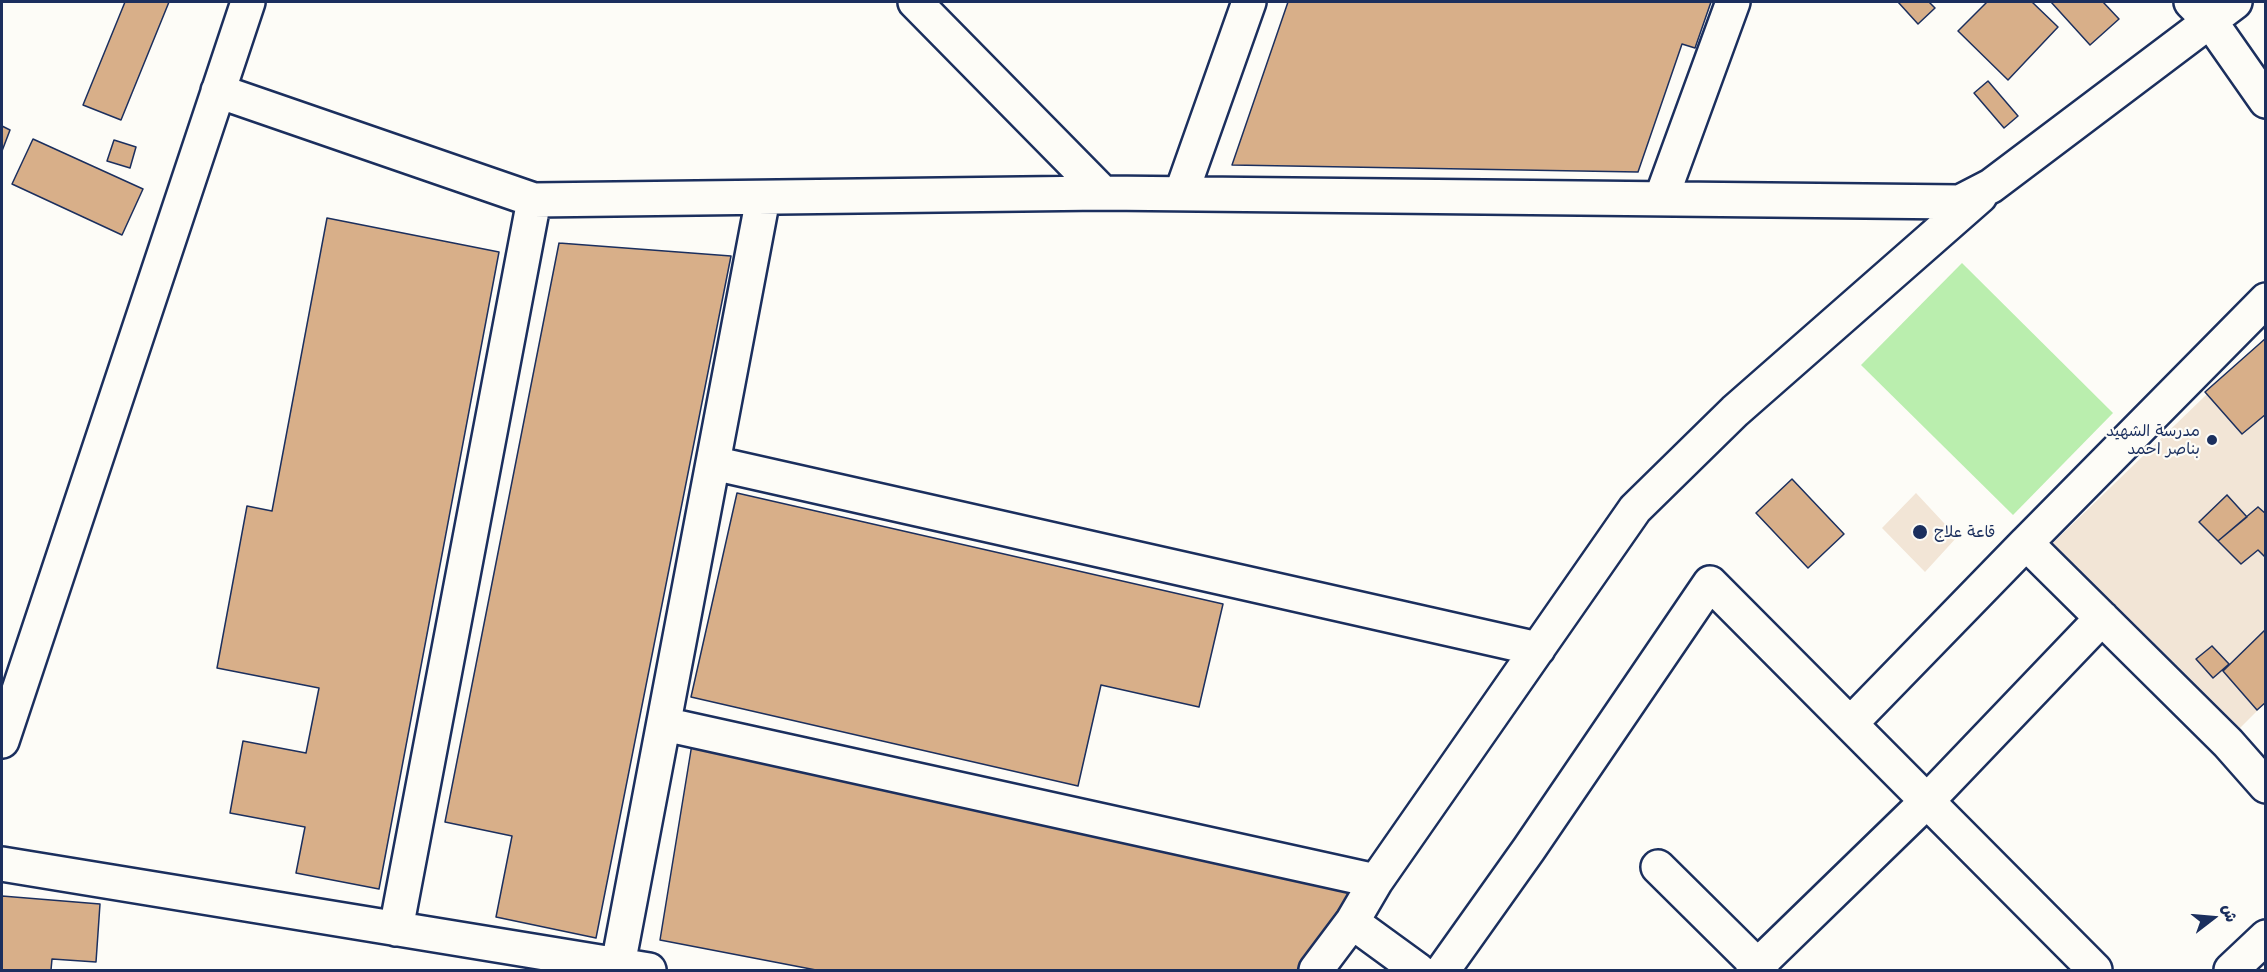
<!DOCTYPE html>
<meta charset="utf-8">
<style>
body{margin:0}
#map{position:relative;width:2267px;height:972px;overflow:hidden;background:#fdfcf7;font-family:Mali,"Playpen Sans Arabic",sans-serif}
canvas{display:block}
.frame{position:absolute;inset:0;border:3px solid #1b2f5e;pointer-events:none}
.north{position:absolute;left:2183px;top:888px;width:60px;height:60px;-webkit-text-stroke:4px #fdfcf7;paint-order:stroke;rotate:74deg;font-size:16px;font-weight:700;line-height:24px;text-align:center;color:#1b2f5e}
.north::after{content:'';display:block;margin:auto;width:21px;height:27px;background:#1b2f5e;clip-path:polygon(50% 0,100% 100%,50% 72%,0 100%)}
</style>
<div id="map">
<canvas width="2267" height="972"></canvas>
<div class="frame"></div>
<div class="north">ش</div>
</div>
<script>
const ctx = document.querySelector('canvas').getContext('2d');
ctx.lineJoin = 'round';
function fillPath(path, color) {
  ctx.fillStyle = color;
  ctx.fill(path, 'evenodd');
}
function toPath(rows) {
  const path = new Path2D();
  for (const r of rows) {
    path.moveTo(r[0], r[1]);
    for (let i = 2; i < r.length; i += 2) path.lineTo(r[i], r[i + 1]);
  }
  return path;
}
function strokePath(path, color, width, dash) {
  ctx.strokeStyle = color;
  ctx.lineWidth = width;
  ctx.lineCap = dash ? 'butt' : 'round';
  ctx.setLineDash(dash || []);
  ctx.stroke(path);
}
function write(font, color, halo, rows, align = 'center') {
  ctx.font = font + ' Mali,"Playpen Sans Arabic",sans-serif';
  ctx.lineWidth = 4.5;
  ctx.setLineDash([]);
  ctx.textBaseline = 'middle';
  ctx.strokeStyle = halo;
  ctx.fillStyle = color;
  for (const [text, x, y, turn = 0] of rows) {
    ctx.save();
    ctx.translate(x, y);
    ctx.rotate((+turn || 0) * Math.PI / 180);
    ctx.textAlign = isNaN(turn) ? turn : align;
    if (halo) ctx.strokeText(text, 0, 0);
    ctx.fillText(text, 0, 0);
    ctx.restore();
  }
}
fillPath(toPath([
 [2265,338,2265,703,2240,728,2053,543],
 [1916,493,1957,537,1925,572,1882,528]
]), '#f2e5d6');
fillPath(toPath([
 [1962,263,2113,413,2013,515,1861,365]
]), '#baeeae');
const building = toPath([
 [125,2,169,2,121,120,83,105,125,2],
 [1288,2,1711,2,1695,48,1682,44,1638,172,1232,165,1288,2],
 [1898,2,1929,2,1935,8,1918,24,1898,2],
 [1987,2,2032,2,2058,27,2008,80,1958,31,1987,2],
 [2051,2,2103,2,2119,19,2090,45,2051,2],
 [1988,81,2018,116,2004,128,1974,93,1988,81],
 [2,126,10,130,2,151,2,126],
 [33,139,143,189,122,235,12,184,33,139],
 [114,140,136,147,130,168,107,161,114,140],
 [327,218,499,252,379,889,296,873,305,827,230,813,243,741,306,753,319,688,217,668,247,506,272,511,327,218],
 [559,243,731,256,596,938,496,917,512,836,445,822,559,243],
 [2266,338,2266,414,2242,434,2205,392,2266,338],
 [1792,479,1844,534,1808,568,1756,513,1792,479],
 [737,493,1223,604,1199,707,1101,685,1078,786,691,697,737,493],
 [2227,495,2247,517,2218,541,2199,522,2227,495],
 [2258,507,2266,514,2266,558,2258,550,2241,564,2218,541,2258,507],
 [2266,629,2266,702,2257,710,2223,671,2266,629],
 [2212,646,2229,664,2213,678,2196,659,2212,646],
 [692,744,1351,892,1297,970,816,970,660,940,692,744],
 [2,896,100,904,96,962,52,959,51,970,2,970,2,896]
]);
fillPath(building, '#d8af89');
strokePath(building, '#1b2f5e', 1.5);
const minor = toPath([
 [915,2,1103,193],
 [2191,2,2210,21,2266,101],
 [218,91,534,200,1103,193,1960,202,1991,186,2235,2],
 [1181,194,1249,2],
 [1661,199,1733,2],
 [2266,300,2026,543,2228,743,2266,786],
 [713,463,1538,649],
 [664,724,1376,881],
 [1850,724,2026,543],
 [2,741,248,2],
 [2,864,649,970],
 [1658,867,1762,970],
 [1352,922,1418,970],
 [396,929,534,200],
 [617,970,763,198],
 [1316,970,1352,922,1376,881,1635,509,1735,411,1980,196],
 [1443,970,1529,849,1710,583,2095,970],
 [1753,970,1927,801,2102,618],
 [2231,970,2266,937]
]);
strokePath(minor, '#1b2f5e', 38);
strokePath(minor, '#fdfcf7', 33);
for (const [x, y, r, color] of [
 [2212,440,6,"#1b2f5e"],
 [1920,532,8,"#1b2f5e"]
]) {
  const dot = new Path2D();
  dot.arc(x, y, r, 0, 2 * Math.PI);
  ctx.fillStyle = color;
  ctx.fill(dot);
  strokePath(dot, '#fdfcf7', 2);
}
write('16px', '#1b2f5e', '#fdfcf7', [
 ["مدرسة الشهيد",2200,431],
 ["بناصر احمد",2200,449],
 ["قاعة علاج",1934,532,"left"]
], 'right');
</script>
